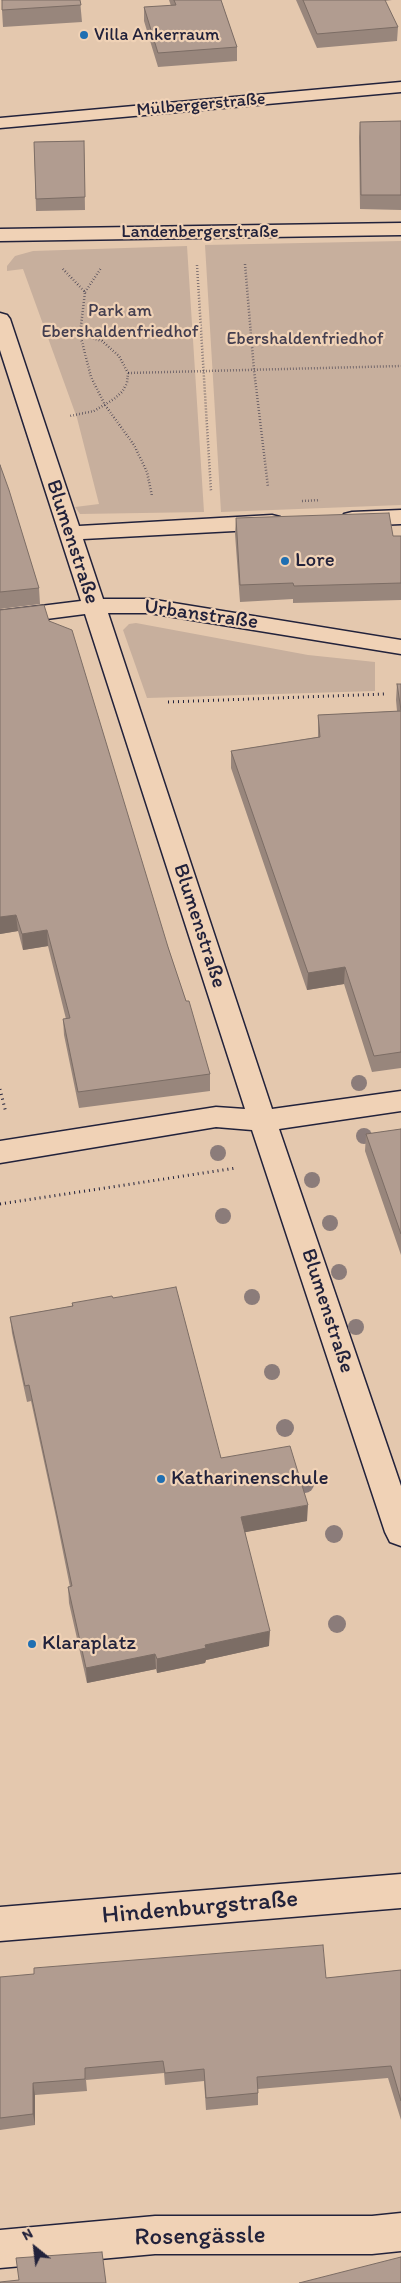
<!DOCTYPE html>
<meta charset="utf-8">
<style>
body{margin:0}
#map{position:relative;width:401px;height:2283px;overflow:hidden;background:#e4c8ae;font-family:Itim,sans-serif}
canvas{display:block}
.north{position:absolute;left:10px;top:2223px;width:50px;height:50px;-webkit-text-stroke:4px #f0d2b6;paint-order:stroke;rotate:331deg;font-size:14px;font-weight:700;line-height:20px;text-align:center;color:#22223b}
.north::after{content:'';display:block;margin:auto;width:18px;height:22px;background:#22223b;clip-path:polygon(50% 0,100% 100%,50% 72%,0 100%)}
</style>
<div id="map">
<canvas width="401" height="2283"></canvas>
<div class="north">N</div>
</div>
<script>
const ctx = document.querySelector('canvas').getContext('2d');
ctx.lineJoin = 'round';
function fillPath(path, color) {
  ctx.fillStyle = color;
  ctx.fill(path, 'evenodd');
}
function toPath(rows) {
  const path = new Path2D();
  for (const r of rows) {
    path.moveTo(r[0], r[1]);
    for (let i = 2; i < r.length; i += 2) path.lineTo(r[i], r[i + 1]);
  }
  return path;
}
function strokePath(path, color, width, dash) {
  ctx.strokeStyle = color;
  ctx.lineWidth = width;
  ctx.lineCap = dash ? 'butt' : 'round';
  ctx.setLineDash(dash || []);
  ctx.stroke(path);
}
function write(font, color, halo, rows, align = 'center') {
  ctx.font = font + ' Itim,sans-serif';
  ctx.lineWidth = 4.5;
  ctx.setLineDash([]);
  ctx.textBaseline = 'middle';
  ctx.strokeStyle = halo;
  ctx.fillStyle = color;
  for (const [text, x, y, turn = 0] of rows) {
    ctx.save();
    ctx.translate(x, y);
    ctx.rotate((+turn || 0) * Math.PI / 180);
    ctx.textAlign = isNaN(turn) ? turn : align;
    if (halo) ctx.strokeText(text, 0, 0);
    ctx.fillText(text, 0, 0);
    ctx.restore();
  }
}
fillPath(toPath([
 [401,241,401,505,221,512,205,245],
 [187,246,204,512,80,514,75,507,99,504,77,418,23,269,7,271,7,266,15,256,33,251],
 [136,623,308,655,375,662,375,691,147,698,123,630,129,624]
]), '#c7af9d');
const lane = toPath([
 [401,2213,401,2251,372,2254,155,2254,0,2268,0,2230,155,2216,372,2216,401,2213]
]);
const street = toPath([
 [401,223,401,235,0,241,0,229,401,223],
 [0,313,7,315,10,319,79,526,272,515,280,517,283,522,280,527,272,529,83,539,103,599,149,599,401,640,401,654,149,613,108,613,272,1109,401,1091,401,1111,279,1129,401,1486,401,1546,390,1542,385,1532,252,1130,216,1127,0,1163,0,1141,216,1107,245,1109,85,614,0,625,0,611,81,601,0,350,0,313],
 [401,510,401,524,352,526,344,524,341,519,344,514,352,512,401,510],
 [401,1874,401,1908,0,1941,0,1907,401,1874]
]);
const secondary = toPath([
 [401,82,401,92,0,128,0,118,401,82]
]);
strokePath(lane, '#22223b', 3);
strokePath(street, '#22223b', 3);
strokePath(secondary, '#22223b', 3);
strokePath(toPath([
 [245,264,254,370,268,487],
 [197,265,211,491],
 [63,269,85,292,80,334,91,377,105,405,134,445,147,472,152,496],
 [85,292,101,268],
 [43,334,56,332,80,334,102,341,119,356,128,373,127,383,122,392,114,399,94,411,70,416],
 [128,373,401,366],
 [302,501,320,500]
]), '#22223b', 2.5, [0.5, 2.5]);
strokePath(toPath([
 [168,702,385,694],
 [0,1089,6,1113],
 [0,1204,236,1168]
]), '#22223b', 3, [1, 4]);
fillPath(lane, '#f0d2b6');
fillPath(street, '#f0d2b6');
fillPath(secondary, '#f0d2b6');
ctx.fillStyle = '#8b7c7a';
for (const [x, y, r] of [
 [359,1083,8],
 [364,1136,8],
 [218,1153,8],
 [312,1180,8],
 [223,1216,8],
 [330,1223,8],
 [339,1272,8],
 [252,1297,8],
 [356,1327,8],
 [272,1372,8],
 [285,1428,9],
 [305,1484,9],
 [334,1534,9],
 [337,1624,9]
]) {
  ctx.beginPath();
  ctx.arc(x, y, r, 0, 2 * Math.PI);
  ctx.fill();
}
fillPath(toPath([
 [80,0,82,22,3,27,2,10],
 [169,0,221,0,237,47,237,61,158,67,144,21,144,7,171,6],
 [296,0,392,0,385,1,398,27,397,41,317,48],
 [401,121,401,210,360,209,359,137,360,122],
 [84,141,85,210,36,211,34,142],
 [0,465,39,588,40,604,0,609],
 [236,518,393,536,401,536,401,600,293,603,293,599,240,602,235,534],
 [0,610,49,621,168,947,210,1074,210,1091,79,1108,64,1035,63,1019,66,1019,48,946,23,950,18,931,0,934],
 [397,684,401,684,401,1068,372,1072,344,984,307,990,231,768,231,751,318,737,318,715,397,711,396,700],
 [401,1129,401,1255,365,1151,366,1134],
 [113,1298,221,1458,307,1521,245,1532,269,1646,206,1660,205,1663,157,1673,156,1669,87,1683,69,1603,68,1587,70,1587,56,1517,31,1401,27,1402,12,1333,10,1317,72,1306,72,1303],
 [401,1970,401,2120,388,2078,258,2089,258,2105,206,2110,204,2081,165,2085,164,2073,86,2080,87,2091,35,2095,35,2125,0,2130,0,1977,326,1978]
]), '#98867c');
fillPath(toPath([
 [16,915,18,931,0,934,0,917],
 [47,930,48,946,23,950,22,934],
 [345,967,344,984,307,990,308,973],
 [308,1505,307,1521,241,1533,241,1517],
 [270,1631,269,1646,206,1660,205,1663,157,1673,157,1659,205,1645],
 [155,1654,156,1669,87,1683,86,1668],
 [33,2083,35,2095,35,2125,33,2114]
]), '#7c6d65');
const building = toPath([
 [2,0,80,0,81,5,2,10,2,0],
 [174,0,221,0,237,47,158,53,144,7,176,5,174,0],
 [303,0,385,0,398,27,317,34,303,0],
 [401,121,401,195,361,195,360,122,401,121],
 [84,141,85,197,36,199,34,142,84,141],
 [0,465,9,490,39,588,0,592,0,465],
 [389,513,393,536,401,536,401,583,294,586,293,583,240,585,236,518,389,513],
 [44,605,49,621,72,630,168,947,186,1001,189,1001,210,1074,78,1092,63,1019,70,1018,47,930,22,934,16,915,0,917,0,610,44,605],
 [397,684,401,684,401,710,397,684],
 [401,711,401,1052,374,1056,345,967,308,973,231,751,320,737,318,715,401,711],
 [401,1129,401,1234,366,1134,401,1129],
 [176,1287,221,1458,290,1446,308,1505,241,1517,270,1631,205,1645,206,1648,157,1659,155,1654,86,1668,68,1587,72,1586,54,1501,29,1385,25,1386,10,1317,73,1306,72,1303,112,1296,113,1298,176,1287],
 [323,1945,326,1978,401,1970,401,2101,391,2066,257,2077,258,2093,206,2098,204,2069,165,2073,163,2061,85,2068,85,2079,33,2083,33,2114,0,2118,0,1977,34,1974,34,1968,323,1945],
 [102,2252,106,2283,0,2283,0,2282,19,2280,16,2258,102,2252],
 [401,2257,401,2283,299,2283,401,2257]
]);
fillPath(building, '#b19c90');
strokePath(building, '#7c6d65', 1);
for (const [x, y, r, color] of [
 [84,35,5,"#1f6fb2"],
 [285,561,5,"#1f6fb2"],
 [161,1479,5,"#1f6fb2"],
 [32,1644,5,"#1f6fb2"]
]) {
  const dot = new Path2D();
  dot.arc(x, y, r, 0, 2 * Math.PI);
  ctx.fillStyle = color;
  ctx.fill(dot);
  strokePath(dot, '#f0d2b6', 2);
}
write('18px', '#22223b', '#f0d2b6', [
 ["Villa Ankerraum",94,35]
], 'left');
write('18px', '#22223b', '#f0d2b6', [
 ["Mülbergerstraße",201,105,-5],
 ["Landenbergerstraße",200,232]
]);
write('18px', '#433e4f', '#f0d2b6', [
 ["Park am",120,311],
 ["Ebershaldenfriedhof",120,332],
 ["Ebershaldenfriedhof",305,339]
]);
write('21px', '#22223b', '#f0d2b6', [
 ["Blumenstraße",72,542,72],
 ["Urbanstraße",201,615,8],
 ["Blumenstraße",199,926,72],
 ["Blumenstraße",327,1311,72]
]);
write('21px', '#22223b', '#f0d2b6', [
 ["Lore",295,561],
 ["Katharinenschule",171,1479],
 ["Klaraplatz",42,1644]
], 'left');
write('25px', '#22223b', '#f0d2b6', [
 ["Hindenburgstraße",200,1908,-5],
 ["Rosengässle",200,2237,-1]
]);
</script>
